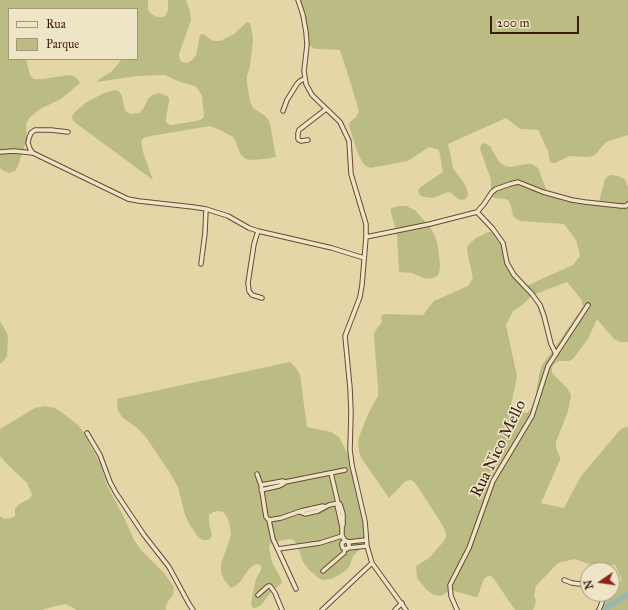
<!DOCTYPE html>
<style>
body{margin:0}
#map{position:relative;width:628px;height:610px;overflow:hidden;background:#e5d6a8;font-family:"IM FELL Great Primer",serif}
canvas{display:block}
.legend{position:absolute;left:8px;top:8px;width:130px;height:52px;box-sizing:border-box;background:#eee4c6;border:1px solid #a6947d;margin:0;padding:5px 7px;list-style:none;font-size:12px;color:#3b1c0f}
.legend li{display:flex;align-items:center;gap:8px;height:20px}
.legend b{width:20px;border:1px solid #a6947d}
.north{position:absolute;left:580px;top:562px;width:40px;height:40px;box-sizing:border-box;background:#eee4c6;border:1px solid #a6947d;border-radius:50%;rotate:257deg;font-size:11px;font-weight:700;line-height:16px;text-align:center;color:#3b1c0f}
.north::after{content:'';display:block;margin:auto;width:14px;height:18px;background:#8f2418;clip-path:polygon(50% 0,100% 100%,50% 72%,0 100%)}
.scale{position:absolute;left:490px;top:16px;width:89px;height:18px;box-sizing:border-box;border:2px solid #3b1c0f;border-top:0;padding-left:5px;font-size:12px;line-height:14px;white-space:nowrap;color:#3b1c0f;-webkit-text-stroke:3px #eee4c6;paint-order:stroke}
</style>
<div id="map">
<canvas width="628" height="610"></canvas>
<ul class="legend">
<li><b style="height:5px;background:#eee4c6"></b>Rua</li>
<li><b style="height:11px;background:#bbbc83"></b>Parque</li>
</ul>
<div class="north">N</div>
<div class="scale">200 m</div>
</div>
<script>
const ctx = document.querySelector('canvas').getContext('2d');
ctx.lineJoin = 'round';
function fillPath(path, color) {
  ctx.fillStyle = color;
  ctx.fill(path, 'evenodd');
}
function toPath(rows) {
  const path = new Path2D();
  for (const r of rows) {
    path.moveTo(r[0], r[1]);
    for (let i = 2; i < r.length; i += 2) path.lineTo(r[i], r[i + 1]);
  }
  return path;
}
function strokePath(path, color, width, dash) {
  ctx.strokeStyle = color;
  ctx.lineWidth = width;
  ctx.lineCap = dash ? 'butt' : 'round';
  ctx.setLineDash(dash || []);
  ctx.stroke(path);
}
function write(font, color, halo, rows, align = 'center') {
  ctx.font = font + ' "IM FELL Great Primer",serif';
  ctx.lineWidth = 3.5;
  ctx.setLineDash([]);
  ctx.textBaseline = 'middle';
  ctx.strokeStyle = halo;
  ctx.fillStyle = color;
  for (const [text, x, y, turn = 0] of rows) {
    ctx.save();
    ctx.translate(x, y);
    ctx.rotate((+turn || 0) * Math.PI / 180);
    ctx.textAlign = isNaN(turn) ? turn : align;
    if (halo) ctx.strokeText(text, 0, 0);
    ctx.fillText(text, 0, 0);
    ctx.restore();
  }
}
fillPath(toPath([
 [0,0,148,0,148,10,151,14,157,17,163,17,166,15,168,10,168,0,186,0,190,11,191,20,179,54,180,60,182,62,187,63,191,61,196,55,200,35,204,34,211,40,214,41,220,41,234,34,247,22,250,23,252,32,253,40,250,67,247,76,247,83,250,101,253,108,264,115,268,119,270,124,276,157,265,159,252,160,246,159,243,157,240,153,235,140,233,137,220,130,210,126,151,136,143,138,141,142,143,152,153,180,77,124,73,121,72,116,74,113,85,103,104,93,115,90,119,91,122,96,125,110,128,113,132,114,139,113,143,109,148,99,152,95,159,93,167,96,169,98,169,102,166,118,166,122,168,124,172,125,196,121,200,120,204,117,202,96,198,89,195,86,180,82,165,75,137,76,97,82,98,80,112,71,122,59,137,59,137,9,9,9,9,59,26,59,30,75,34,79,42,79,70,75,75,77,79,81,80,83,61,99,40,109,29,118,26,124,27,139,18,166,15,171,9,173,4,171,0,168],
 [300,0,628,0,628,135,606,142,595,155,593,156,588,157,570,156,555,163,552,163,550,162,548,151,538,130,520,129,506,118,448,144,453,168,464,183,467,189,468,194,466,199,462,200,458,199,451,193,448,192,433,198,423,197,420,195,418,191,419,189,422,186,443,172,439,150,429,147,408,161,370,168,366,166,363,163,358,154,350,129,349,125,350,122,356,117,359,112,351,84,340,50,317,49,313,48,309,44,307,40],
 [484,143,490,146,498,160,502,164,506,166,511,167,526,164,532,164,538,168,549,197,577,203,598,205,605,179,608,176,612,175,618,176,623,178,626,181,628,187,628,342,620,342,614,339,597,319,588,339,573,359,569,361,559,361,555,363,552,367,552,373,567,388,570,393,571,397,568,411,556,442,556,448,560,457,560,460,541,503,564,508,581,476,587,469,619,431,623,428,628,427,628,610,594,610,605,603,612,597,622,580,615,565,594,566,575,559,558,563,536,586,534,596,536,600,535,605,533,610,515,610,494,579,491,576,488,576,485,578,483,581,478,596,476,597,451,590,441,596,434,595,427,590,419,581,417,578,416,566,429,558,444,541,446,537,446,533,443,526,418,487,413,481,410,480,406,481,389,498,362,459,359,452,358,442,359,437,368,414,378,396,378,388,374,336,375,331,382,322,381,316,384,314,423,315,434,301,468,286,473,278,468,256,467,248,469,244,476,238,488,232,493,231,499,236,515,277,524,287,573,265,580,256,576,240,564,224,520,221,515,218,513,215,510,203,509,201,506,199,495,198,492,196,491,192,491,180,480,149,481,145],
 [567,282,581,299,583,306,566,331,554,349,542,365,539,374,535,400,531,409,527,413,522,412,511,405,517,376,506,325,513,311,522,305,533,295],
 [398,206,406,206,415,210,422,218,430,227,435,236,438,247,440,266,439,273,437,276,433,278,426,279,412,273,399,272,397,234,390,209],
 [0,321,7,333,8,340,7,356,4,361,0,364],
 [290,362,296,368,300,375,307,427,331,432,339,437,353,465,356,475,364,510,365,521,364,541,361,548,353,556,350,565,347,570,337,576,331,579,324,580,320,579,316,576,309,570,303,562,297,544,293,540,289,539,279,541,270,544,269,548,272,562,282,581,281,584,271,592,263,603,260,606,255,608,253,608,251,605,252,598,256,579,261,570,261,565,257,564,254,565,249,569,240,582,235,586,231,588,224,580,221,571,221,564,231,535,230,526,228,519,225,514,223,512,218,511,213,512,209,515,209,522,212,536,209,540,203,540,199,538,196,534,190,525,185,515,178,487,170,473,145,436,136,427,123,418,120,414,118,411,117,399],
 [45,406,55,408,64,414,77,424,82,430,101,465,107,485,111,493,124,517,134,540,141,550,164,573,174,587,173,595,167,603,166,606,166,610,77,610,70,606,65,604,52,607,42,610,0,610,0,516,4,519,11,518,15,516,15,509,19,504,29,499,32,495,27,483,6,463,0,456,0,429,35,408]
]), '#bbbc83');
strokePath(toPath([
 [606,610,608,606,613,604,628,594]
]), '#98b7b0', 5.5);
const minor = toPath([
 [298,0,303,15,306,32,307,45,304,71,306,84,312,95,340,122,349,141,351,174,366,224,366,237,362,285,360,297,345,336,350,388,351,412,350,450,352,465,365,521,367,546,372,563,406,610],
 [283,111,287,100,297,84,300,81,304,79],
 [308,140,301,141,299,140,298,139,298,133,299,130,326,109],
 [0,152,14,151,33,153,128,199,139,201,193,207,206,209,228,216,249,228,258,231,332,248,364,258],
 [33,153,30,149,28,143,29,138,31,133,35,130,51,130,68,132],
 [477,212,484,204,492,192,496,189,510,184,518,182,543,192,572,200,585,202,621,206,626,206,628,204],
 [477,212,493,229,503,243,507,263,514,275,532,294,540,305,544,316,551,344,556,354],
 [258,231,254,244,248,283,249,291,252,295,262,298],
 [366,237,430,224,477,212],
 [201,264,205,233,206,209],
 [87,433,100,455,110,482,116,493,144,535,169,567,189,604,193,610],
 [331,473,338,503,337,505,342,527,342,536,345,541,347,541,349,544,349,546,347,549,343,548,342,546,342,543,345,541],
 [257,474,261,485,266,517,269,520,273,539,296,589],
 [261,485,283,481,285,482,345,470],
 [261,490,279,486,283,484,285,482],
 [338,503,340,504,343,514,343,525,342,527],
 [300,512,305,514,318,511,329,505,338,503],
 [269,520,281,518,301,511,323,506,325,507],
 [348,542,366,540],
 [348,548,367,546],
 [278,549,320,543,342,536],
 [323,571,344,553,345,549],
 [564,580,572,583,580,584,588,583],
 [258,595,268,586,270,586,275,593,282,610],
 [322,610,372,563],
 [395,610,402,603],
 [457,610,451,596,450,585,469,548,493,481,532,416,548,366,588,305],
 [599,610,604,597,604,594]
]);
strokePath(minor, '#664a35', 5.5);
strokePath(minor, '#eee4c6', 3.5);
write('16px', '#3b1c0f', '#eee4c6', [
 ["Rua Nico Mello",499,449,-64]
]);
</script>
